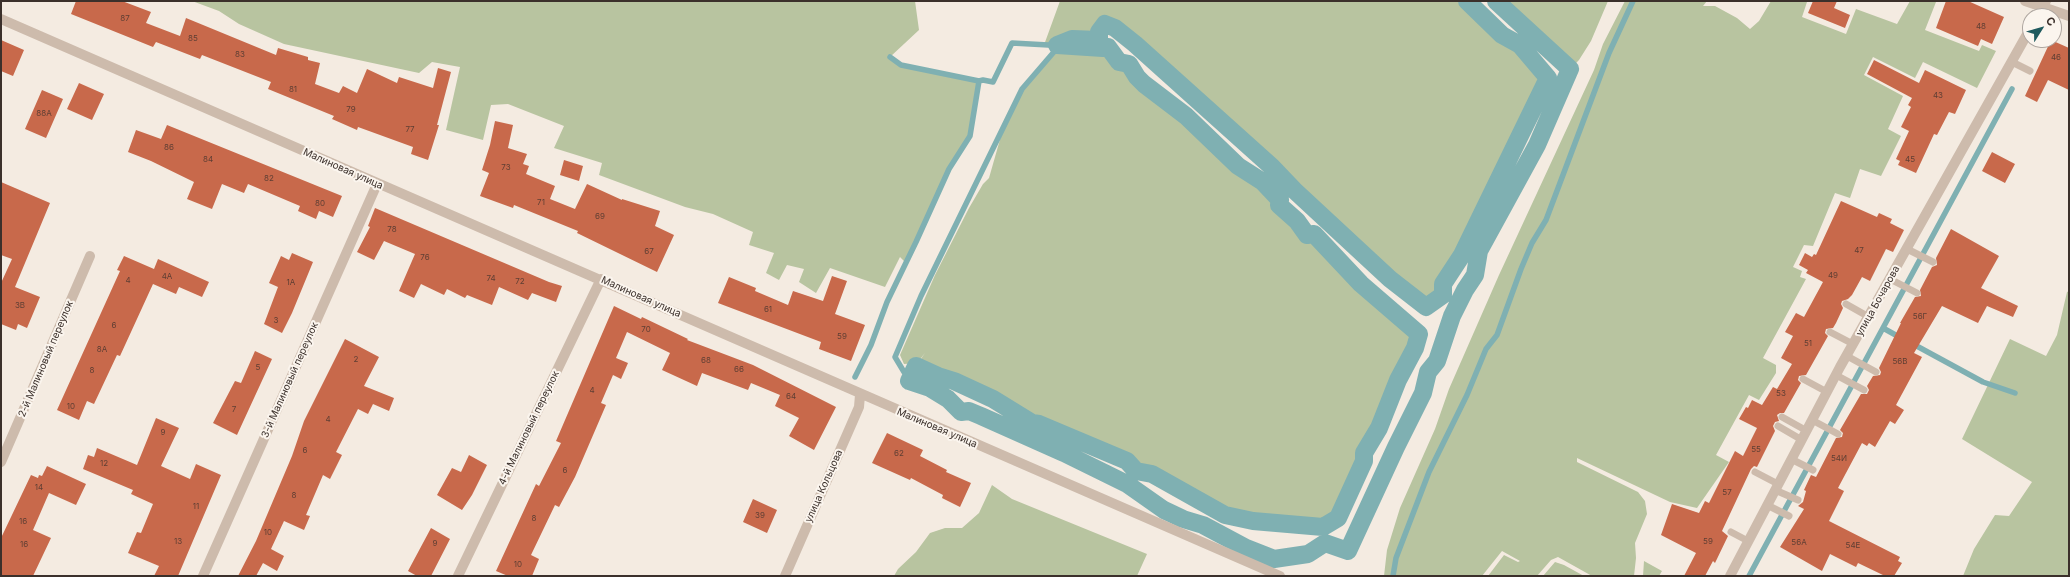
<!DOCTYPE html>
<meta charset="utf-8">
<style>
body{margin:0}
#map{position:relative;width:2070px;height:577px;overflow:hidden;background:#f4ebe1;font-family:Inter,sans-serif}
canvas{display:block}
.frame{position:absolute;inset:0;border:2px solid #3b302b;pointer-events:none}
.north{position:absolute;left:2022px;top:8px;width:40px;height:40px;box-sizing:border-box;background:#fbf5ee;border:1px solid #aea6a0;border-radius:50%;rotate:53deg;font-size:11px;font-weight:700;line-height:16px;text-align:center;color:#3b302b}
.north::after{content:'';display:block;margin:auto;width:14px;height:18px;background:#1f5a5e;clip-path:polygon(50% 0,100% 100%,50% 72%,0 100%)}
</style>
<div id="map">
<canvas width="2070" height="577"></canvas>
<div class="frame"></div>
<div class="north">С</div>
</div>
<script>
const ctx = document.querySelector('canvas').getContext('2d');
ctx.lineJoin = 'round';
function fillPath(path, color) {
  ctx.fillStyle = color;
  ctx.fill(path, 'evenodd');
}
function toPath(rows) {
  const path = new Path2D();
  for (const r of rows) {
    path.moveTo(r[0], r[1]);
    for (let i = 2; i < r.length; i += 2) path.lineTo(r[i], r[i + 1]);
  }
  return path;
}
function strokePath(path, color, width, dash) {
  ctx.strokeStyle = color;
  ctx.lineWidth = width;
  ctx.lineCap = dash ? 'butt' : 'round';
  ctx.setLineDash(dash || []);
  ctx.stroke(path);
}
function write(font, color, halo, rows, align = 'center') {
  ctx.font = font + ' Inter,sans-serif';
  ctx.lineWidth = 4;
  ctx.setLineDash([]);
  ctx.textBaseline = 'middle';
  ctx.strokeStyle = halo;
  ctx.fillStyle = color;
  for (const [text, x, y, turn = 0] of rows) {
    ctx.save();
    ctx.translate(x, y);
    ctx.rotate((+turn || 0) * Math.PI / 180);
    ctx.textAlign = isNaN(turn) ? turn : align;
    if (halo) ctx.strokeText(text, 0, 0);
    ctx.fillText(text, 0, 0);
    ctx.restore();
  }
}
fillPath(toPath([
 [192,1,915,1,919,30,890,57,901,65,979,81,975,110,970,136,949,169,906,263,900,257,885,287,830,268,816,293,799,282,804,269,787,265,779,280,766,273,774,253,749,245,753,232,713,214,685,207,599,175,602,163,554,148,564,126,508,104,491,105,483,140,446,130,460,67,432,62,419,73,284,44,239,24,219,11],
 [1060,1,1467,1,1502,35,1520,45,1548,78,1462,255,1443,284,1443,295,1426,307,1390,279,1294,190,1272,167,1135,44,1115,28,1104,25,1099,32,1099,40,1072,39,1057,45,1044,45],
 [1496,1,1608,1,1591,41,1579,60,1570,69],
 [1625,1,1707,1,1703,6,1715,6,1737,18,1750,29,1759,21,1771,1,1806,1,1807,2,1802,17,1846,34,1856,9,1897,24,1910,1,1933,1,1936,2,1925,30,1979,51,1982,45,1996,51,1977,88,1923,62,1915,78,1873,57,1864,75,1903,96,1888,129,1901,136,1881,176,1860,169,1850,198,1835,193,1813,246,1804,245,1793,267,1802,271,1800,277,1806,279,1763,358,1776,365,1776,373,1759,400,1749,395,1716,455,1729,462,1697,508,1670,502,1577,458,1577,462,1638,492,1645,501,1647,514,1635,543,1636,558,1634,576,1592,576,1558,557,1551,560,1537,576,1488,576,1504,555,1518,562,1520,561,1502,551,1482,576,1384,576,1387,550,1400,508,1435,429,1449,389,1499,275,1594,70,1603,44],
 [1062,46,1103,48,1108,47,1119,62,1129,64,1137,77,1144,84,1186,116,1238,166,1263,182,1280,200,1280,205,1297,221,1307,235,1314,234,1361,284,1419,334,1415,348,1398,380,1379,428,1364,453,1364,461,1338,518,1323,527,1253,521,1225,515,1152,474,1136,471,1126,461,1039,424,1032,423,993,399,916,366,925,353,917,363,904,364,900,355,935,275,969,208,983,184,989,178,1005,122,1022,89],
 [2069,291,2069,576,1963,576,1974,549,1995,515,2009,516,2032,482,1962,439,2010,339,2046,356,2057,335,2067,292],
 [992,485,1012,499,1147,554,1137,576,894,576,898,569,916,552,930,533,945,528,962,528,979,513],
 [1644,561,1662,571,1659,576,1643,576],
 [1555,562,1564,565,1584,576,1543,576]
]), '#b8c4a0');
strokePath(toPath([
 [979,81,983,80,993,82,1012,43,1103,48,1108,47],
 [1883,328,1901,338],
 [1913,344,1983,382,2015,393],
 [855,377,871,345,887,302,916,242,949,169,970,136,979,81,901,65,890,57],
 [918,380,904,372,895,357,921,296,1022,89,1059,46],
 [1393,576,1396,558,1429,472,1467,395,1486,349,1497,335,1521,269,1532,243,1546,220,1609,53,1633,1],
 [1749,576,2012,89]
]), '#7fb0b2', 5.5);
strokePath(toPath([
 [1467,1,1502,35,1520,45,1548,78,1462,255,1443,284,1443,295,1426,307,1390,279,1294,190,1272,167,1135,44,1115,28,1105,24,1099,32,1099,40,1072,39,1057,45,1103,48,1108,47,1119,62,1129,64,1137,77,1144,84,1186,116,1238,166,1263,182,1280,200,1279,205,1297,221,1307,235,1314,234,1361,284,1419,334,1415,348,1398,380,1379,428,1364,453,1364,461,1338,518,1323,527,1253,521,1225,515,1152,474,1136,471,1127,461,1039,424,1032,423,993,399,954,381,938,376,916,366,909,381,930,388,948,399,961,412,969,411,981,416,1064,453,1127,484,1164,510,1183,519,1203,525,1246,548,1274,559,1308,554,1325,543,1348,551,1396,447,1423,393,1428,372,1437,361,1452,316,1465,290,1475,275,1479,251,1537,145,1570,69,1496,1]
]), '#7fb0b2', 18);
fillPath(toPath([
 [76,1,122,1,151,12,146,23,180,36,186,18,276,55,278,48,308,57,308,60,320,63,315,84,339,93,343,86,357,93,367,69,397,83,399,77,433,88,438,68,451,72,437,125,439,125,428,160,411,154,413,147,358,127,357,130,332,119,334,116,268,89,271,82,202,55,200,59,156,42,153,47,71,14],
 [1813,1,1837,1,1834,8,1850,15,1845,28,1808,13],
 [1946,1,1968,1,2004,17,1992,44,1981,39,1978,46,1936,28],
 [1,40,24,50,13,76,1,71],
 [2051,40,2069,48,2069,90,2048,80,2037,102,2025,96],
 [1874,60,1919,83,1925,70,1966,90,1955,114,1949,112,1937,135,1934,134,1916,173,1898,165,1900,161,1896,159,1909,131,1901,127,1911,107,1908,105,1912,98,1867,74],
 [79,83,104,94,92,120,67,109],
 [42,90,63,99,46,138,25,129],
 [495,121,513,125,508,148,527,154,523,164,529,166,526,174,555,186,550,199,575,209,587,184,622,200,622,199,660,211,655,226,674,235,657,272,577,233,578,231,514,205,513,208,480,196,489,173,482,170,490,145],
 [167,125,342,196,333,217,319,211,316,219,298,211,300,206,248,184,244,193,222,184,212,209,187,199,194,182,151,161,128,152,136,130,161,139],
 [1992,152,2015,164,2005,183,1982,171],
 [564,160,583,166,579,181,560,175],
 [1,182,50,203,15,287,40,297,27,328,18,324,16,330,1,324,1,283,12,259,1,255],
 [1841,201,1877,217,1879,213,1892,219,1890,223,1904,230,1893,252,1886,249,1870,281,1862,277,1852,295,1848,299,1842,301,1841,304,1843,308,1836,323,1833,328,1826,329,1825,333,1828,336,1806,375,1799,376,1798,380,1801,383,1784,413,1780,413,1777,415,1779,421,1775,422,1773,426,1775,431,1757,467,1754,466,1751,469,1722,531,1728,536,1715,563,1713,561,1705,576,1684,576,1696,553,1661,535,1672,504,1699,513,1705,501,1709,503,1735,451,1743,456,1757,428,1739,419,1746,407,1748,408,1752,400,1762,405,1773,387,1777,389,1792,364,1781,358,1793,336,1785,332,1796,313,1804,317,1823,282,1806,273,1808,270,1799,265,1805,253,1812,257,1814,254,1816,255],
 [375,208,549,282,562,286,556,302,532,293,528,300,499,287,492,305,467,295,465,298,447,289,444,295,421,284,414,298,399,291,415,254,384,241,374,260,357,252,370,227,368,226],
 [1951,229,1999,256,1981,288,2018,306,2013,317,1987,306,1978,323,1942,306,1914,353,1922,357,1896,405,1904,410,1895,424,1890,421,1875,447,1869,443,1867,446,1862,443,1838,488,1844,491,1829,521,1900,557,1898,561,1902,563,1894,576,1885,576,1858,563,1856,567,1830,554,1822,571,1780,547,1804,509,1798,506,1803,502,1806,491,1804,490,1811,475,1816,477,1836,438,1842,437,1843,433,1840,430,1861,394,1867,394,1869,390,1867,386,1873,376,1880,375,1881,372,1879,368,1901,323,1900,323,1915,297,1921,296,1920,290,1932,267,1937,265,1936,258],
 [292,253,313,262,292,313,282,333,264,324,278,287,269,283,281,256,289,260],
 [124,256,154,269,158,259,209,282,202,297,179,287,176,294,153,284,120,356,117,355,94,404,87,401,79,420,57,410,120,271,117,270],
 [832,276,847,281,835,314,865,325,851,361,819,349,821,342,718,303,729,277,756,288,755,291,788,305,793,291,823,301],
 [614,306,641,319,642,317,688,339,687,340,753,365,836,407,814,450,789,436,799,418,775,406,780,395,751,383,748,390,702,373,697,386,662,370,670,353,627,332,616,358,628,363,621,379,613,375,601,403,606,405,575,477,559,507,555,505,531,555,539,559,532,576,508,576,496,571,536,484,539,486,561,443,556,441],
 [345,339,379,357,364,386,394,398,389,411,373,404,368,414,358,409,336,452,342,455,330,479,323,475,306,515,310,516,304,530,284,521,271,549,284,556,277,571,263,563,256,576,238,576,256,541,292,456,304,421],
 [255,351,272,359,237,435,213,423,235,381,241,383],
 [156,418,179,428,161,466,190,479,196,464,221,475,178,576,154,576,159,566,128,553,137,532,141,533,153,504,131,494,133,490,83,469,88,455,94,457,97,448,137,465],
 [887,433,923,450,920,456,947,470,946,472,971,483,960,507,942,498,943,495,911,478,910,480,872,463],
 [469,455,487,465,472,495,462,510,437,495,452,468,461,472],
 [47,466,86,484,76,505,49,493,33,530,51,538,33,576,1,576,1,538,31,475,38,478,39,475,42,476],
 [753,499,777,510,767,533,743,522],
 [431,528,450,539,431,576,417,576,408,571]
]), '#c8694b');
strokePath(toPath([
 [2012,62,2030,71],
 [1907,249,1933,262],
 [1890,279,1917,293],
 [1846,304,1869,317],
 [1830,332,1853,344],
 [1847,356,1876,372],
 [1836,375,1864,390],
 [1803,379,1827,392],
 [1782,417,1807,431],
 [1812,420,1838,434],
 [1778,426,1802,440],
 [1791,459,1813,470],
 [1755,472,1778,484],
 [1775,490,1798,500],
 [1767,505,1789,516],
 [1731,532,1748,541]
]), '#cdbbac', 7);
strokePath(toPath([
 [2025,1,2069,16],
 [2037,16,2046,1],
 [1,19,1280,576],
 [1,462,90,256],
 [203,576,377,184],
 [458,576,601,279],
 [785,576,859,407,860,395],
 [1730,576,1840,367,2030,29]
]), '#cdbbac', 10);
write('8px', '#5e3e33', null, [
 ["87",125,19],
 ["48",1981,27],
 ["85",193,39],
 ["83",240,55],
 ["46",2056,58],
 ["81",293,90],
 ["43",1938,96],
 ["79",351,110],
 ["88А",44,114],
 ["77",410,130],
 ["86",169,148],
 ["84",208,160],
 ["45",1910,160],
 ["73",506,168],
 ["82",269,179],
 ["71",541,203],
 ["80",320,204],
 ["69",600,217],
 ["78",392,230],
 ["47",1859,251],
 ["67",649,252],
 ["76",425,258],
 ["49",1833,276],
 ["4А",167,277],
 ["74",491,279],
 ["4",128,281],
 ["72",520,282],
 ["1А",291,283],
 ["3В",20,306],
 ["61",768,310],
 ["56Г",1920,317],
 ["3",276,321],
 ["6",114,326],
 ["70",646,330],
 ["59",842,337],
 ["51",1808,344],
 ["8А",102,350],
 ["2",356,360],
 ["68",706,361],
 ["56В",1900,362],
 ["5",258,368],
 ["66",739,370],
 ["8",92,371],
 ["4",592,391],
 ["53",1781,394],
 ["64",791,397],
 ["10",71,407],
 ["7",234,410],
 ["4",328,420],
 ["9",163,433],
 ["55",1756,450],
 ["6",305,451],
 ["62",899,454],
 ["54И",1839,459],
 ["12",104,464],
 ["6",565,471],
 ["14",39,488],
 ["57",1727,493],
 ["8",294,496],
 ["11",196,507],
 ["39",760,516],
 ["8",534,519],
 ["16",23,522],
 ["10",268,533],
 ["13",178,542],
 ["59",1708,542],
 ["56А",1799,543],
 ["9",435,544],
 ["16",24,545],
 ["54Е",1853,546],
 ["10",518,565]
]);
write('10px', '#3b302b', '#fbf5ee', [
 ["Малиновая улица",343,169,24],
 ["Малиновая улица",641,297,24],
 ["улица Бочарова",1878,301,-61],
 ["2-й Малиновый переулок",46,359,-67],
 ["3-й Малиновый переулок",290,380,-66],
 ["4-й Малиновый переулок",529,428,-64],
 ["Малиновая улица",937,428,23],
 ["улица Кольцова",824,486,-66]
]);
</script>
